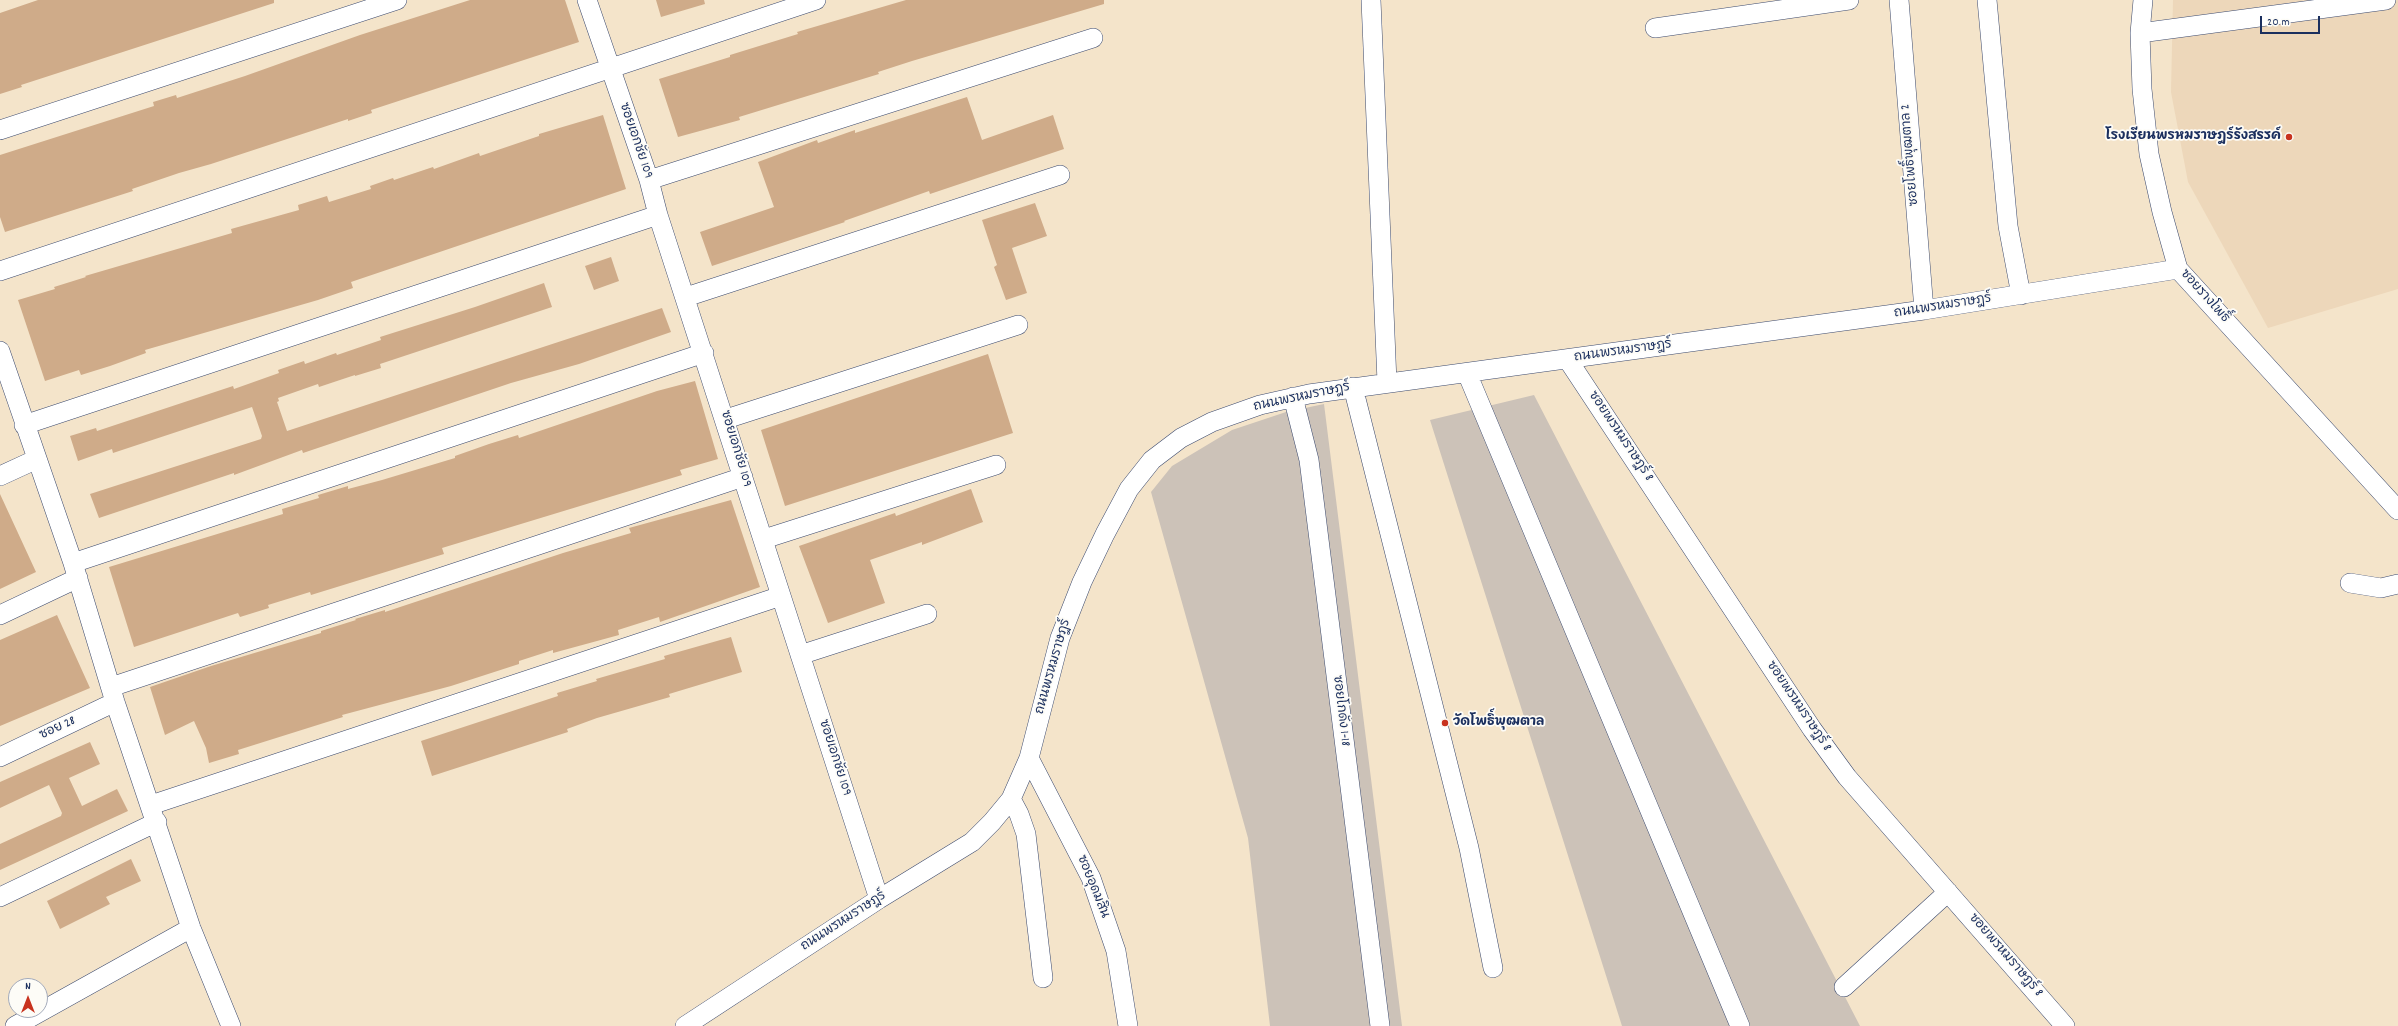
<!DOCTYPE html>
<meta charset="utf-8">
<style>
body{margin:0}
#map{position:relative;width:2398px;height:1026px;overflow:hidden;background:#f4e4ca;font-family:Dekko,sans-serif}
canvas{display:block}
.north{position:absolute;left:8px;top:978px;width:40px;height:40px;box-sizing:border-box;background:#fdfcf7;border:1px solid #a3aaba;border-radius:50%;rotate:0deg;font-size:11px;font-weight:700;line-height:16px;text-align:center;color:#1b2f5e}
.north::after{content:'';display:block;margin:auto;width:14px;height:18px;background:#c8321e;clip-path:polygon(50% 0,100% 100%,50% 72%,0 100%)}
.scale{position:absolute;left:2260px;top:16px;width:60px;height:18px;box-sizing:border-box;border:2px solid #1b2f5e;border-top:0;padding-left:5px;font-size:12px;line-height:14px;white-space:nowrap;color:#1b2f5e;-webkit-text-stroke:3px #fdfcf7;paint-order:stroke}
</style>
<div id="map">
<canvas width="2398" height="1026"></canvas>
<div class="north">N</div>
<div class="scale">20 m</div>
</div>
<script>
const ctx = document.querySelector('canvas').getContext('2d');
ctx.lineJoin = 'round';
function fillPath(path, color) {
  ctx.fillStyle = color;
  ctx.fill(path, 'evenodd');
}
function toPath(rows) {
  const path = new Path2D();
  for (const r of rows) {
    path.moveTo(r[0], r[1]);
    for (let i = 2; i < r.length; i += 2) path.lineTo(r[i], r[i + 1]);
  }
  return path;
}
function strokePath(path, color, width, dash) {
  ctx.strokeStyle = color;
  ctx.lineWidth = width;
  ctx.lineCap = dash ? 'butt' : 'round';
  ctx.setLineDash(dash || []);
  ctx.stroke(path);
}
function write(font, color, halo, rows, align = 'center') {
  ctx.font = font + ' Dekko,"Playpen Sans Thai",sans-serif';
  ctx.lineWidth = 3.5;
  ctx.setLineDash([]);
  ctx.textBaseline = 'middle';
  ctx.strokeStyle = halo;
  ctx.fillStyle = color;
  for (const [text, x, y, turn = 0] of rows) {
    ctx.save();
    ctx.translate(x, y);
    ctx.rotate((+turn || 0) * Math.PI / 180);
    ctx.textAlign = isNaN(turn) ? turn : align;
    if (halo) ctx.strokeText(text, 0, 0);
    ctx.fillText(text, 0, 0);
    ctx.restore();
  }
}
fillPath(toPath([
 [2173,0,2398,0,2398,289,2268,328,2188,182,2171,92]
]), '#edd7ba');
fillPath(toPath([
 [1534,395,1860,1026,1622,1026,1430,420],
 [1324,404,1402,1026,1270,1026,1248,838,1151,492,1172,466,1232,430,1286,412]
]), '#ccc2b8');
fillPath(toPath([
 [38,0,274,0,274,3,21,85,22,87,0,94,0,13],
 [470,0,565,0,579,42,371,110,372,113,348,121,348,119,211,164,179,173,132,189,133,191,5,232,0,217,0,155,154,106,153,102,176,95,177,98,245,76,360,35],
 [656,0,704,0,705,4,661,17],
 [906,0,1104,0,1104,4,912,61,878,72,879,74,739,117,740,120,678,137,659,79,730,57,730,55,798,34,797,32],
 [967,97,982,140,1053,115,1064,149,930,194,929,191,844,221,845,222,712,266,700,232,774,207,758,162,817,140,818,143,855,130,855,133],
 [603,115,626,189,351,282,353,288,318,300,145,350,146,353,110,366,81,375,79,370,45,381,18,300,55,289,54,287,86,277,85,276,232,233,231,229,299,210,298,205,327,196,329,202,371,189,370,186,393,178,394,180,433,167,434,169,479,153,480,156,539,136,539,134],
 [1035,203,1047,236,1012,248,1027,293,1006,300,994,267,997,265,982,220],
 [611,257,619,281,594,290,585,266],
 [544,283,552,307,380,364,381,368,355,376,355,375,319,387,318,384,278,398,279,401,277,402,287,431,662,308,671,332,579,364,511,383,303,453,302,450,234,475,234,473,99,518,90,494,261,439,262,436,252,407,113,453,112,449,78,461,70,436,96,428,97,431,233,386,234,389,279,373,278,370,304,361,305,364,336,353,337,355,381,340,380,337,475,307],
 [988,354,1013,433,785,506,761,430],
 [695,381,718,459,680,470,682,475,442,548,444,554,311,595,310,592,268,605,269,608,240,617,238,613,134,647,109,567,283,514,282,509,319,498,318,495,348,486,348,489,382,480,455,458,455,456,489,444,518,435,519,438,657,391],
 [971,489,983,522,922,545,922,542,870,560,885,603,828,623,799,546,895,513,896,516],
 [0,494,36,572,0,589],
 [731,500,760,587,660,622,659,617,618,630,619,635,553,653,553,650,519,661,519,664,451,686,342,715,343,717,238,750,239,754,209,763,206,748,194,721,165,735,150,687,211,666,321,633,321,631,356,620,355,619,385,610,385,612,563,553,631,533,629,528],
 [57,615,90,688,0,726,0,640],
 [731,637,742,672,669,694,670,697,597,718,567,729,568,732,432,776,421,741,558,696,557,693,597,681,596,679,665,659,664,656],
 [90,742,100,764,69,778,82,806,117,789,128,811,0,870,0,844,61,816,62,813,49,785,0,808,0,782],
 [131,859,141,881,106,897,110,904,60,929,47,901]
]), '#cfab89');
const minor = toPath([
 [587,0,649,180,658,215,879,899],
 [1371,0,1387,382],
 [1899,0,1924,310],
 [1987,0,2008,226,2021,295],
 [2143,0,2140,33,2142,89,2149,154,2162,212,2178,269,2398,510],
 [1655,28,1849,0],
 [2140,33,2386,0],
 [0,130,397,0],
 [649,180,1093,38],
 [0,271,816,0],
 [686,297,1060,175],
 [0,351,73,563,115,702,191,928,231,1026],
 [1568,360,1812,729,1847,777,2065,1026],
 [1467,373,1740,1026],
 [1353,387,1469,848,1493,968],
 [1293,397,1309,460,1380,1026],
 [726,419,1018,325],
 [24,425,658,215],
 [0,476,37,459],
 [764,539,996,465],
 [73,563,704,353],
 [2350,583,2381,588,2398,584],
 [0,615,78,578],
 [800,655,927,614],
 [111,687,743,477],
 [0,757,115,702],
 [1029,758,1091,878,1116,951,1128,1026],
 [1011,799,1019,814,1026,834,1043,978],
 [151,805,781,596],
 [0,897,157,822],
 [1844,987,1948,892],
 [15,1026,191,928],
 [685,1026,879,899,972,842,992,822,1011,799,1029,758,1060,638,1082,582,1105,534,1129,489,1152,460,1181,438,1212,422,1260,405,1309,394,1924,310,2178,269]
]);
strokePath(minor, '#3c4a6e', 20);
strokePath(minor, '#fff', 19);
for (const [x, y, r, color] of [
 [2289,137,4,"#c8321e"],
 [1445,723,4,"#c8321e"]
]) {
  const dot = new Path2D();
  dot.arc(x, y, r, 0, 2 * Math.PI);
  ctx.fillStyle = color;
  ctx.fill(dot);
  strokePath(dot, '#fdfcf7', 1.5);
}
write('bold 13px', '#1b2f5e', '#fdfcf7', [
 ["โรงเรียนพรหมราษฎร์รังสรรค์",2281,137],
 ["วัดโพธิ์พุฒตาล",1453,723,"left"]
], 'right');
write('13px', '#1b2f5e', '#fdfcf7', [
 ["ซอยเอกชัย 109",635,141,71],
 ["ซอยโพธิ์พุฒตาล 2",1911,155,-95],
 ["ซอยรางโพธิ์",2204,297,48],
 ["ถนนพรหมราษฎร์",1943,307,-9],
 ["ถนนพรหมราษฎร์",1623,352,-8],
 ["ถนนพรหมราษฎร์",1302,398,-12],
 ["ซอยพรหมราษฎร์ 8",1620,437,56],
 ["ซอยเอกชัย 109",735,449,73],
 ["ถนนพรหมราษฎร์",1054,667,-74],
 ["ซอยพรหมราษฎร์ 8",1798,707,56],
 ["ซอยโกดัง 1-18",1340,711,83],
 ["ซอย 28",58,729,-25],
 ["ซอยเอกชัย 109",834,758,72],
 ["ซอยอุดมสิน",1092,887,68],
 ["ถนนพรหมราษฎร์",844,922,-33],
 ["ซอยพรหมราษฎร์ 8",2005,956,49]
]);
</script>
